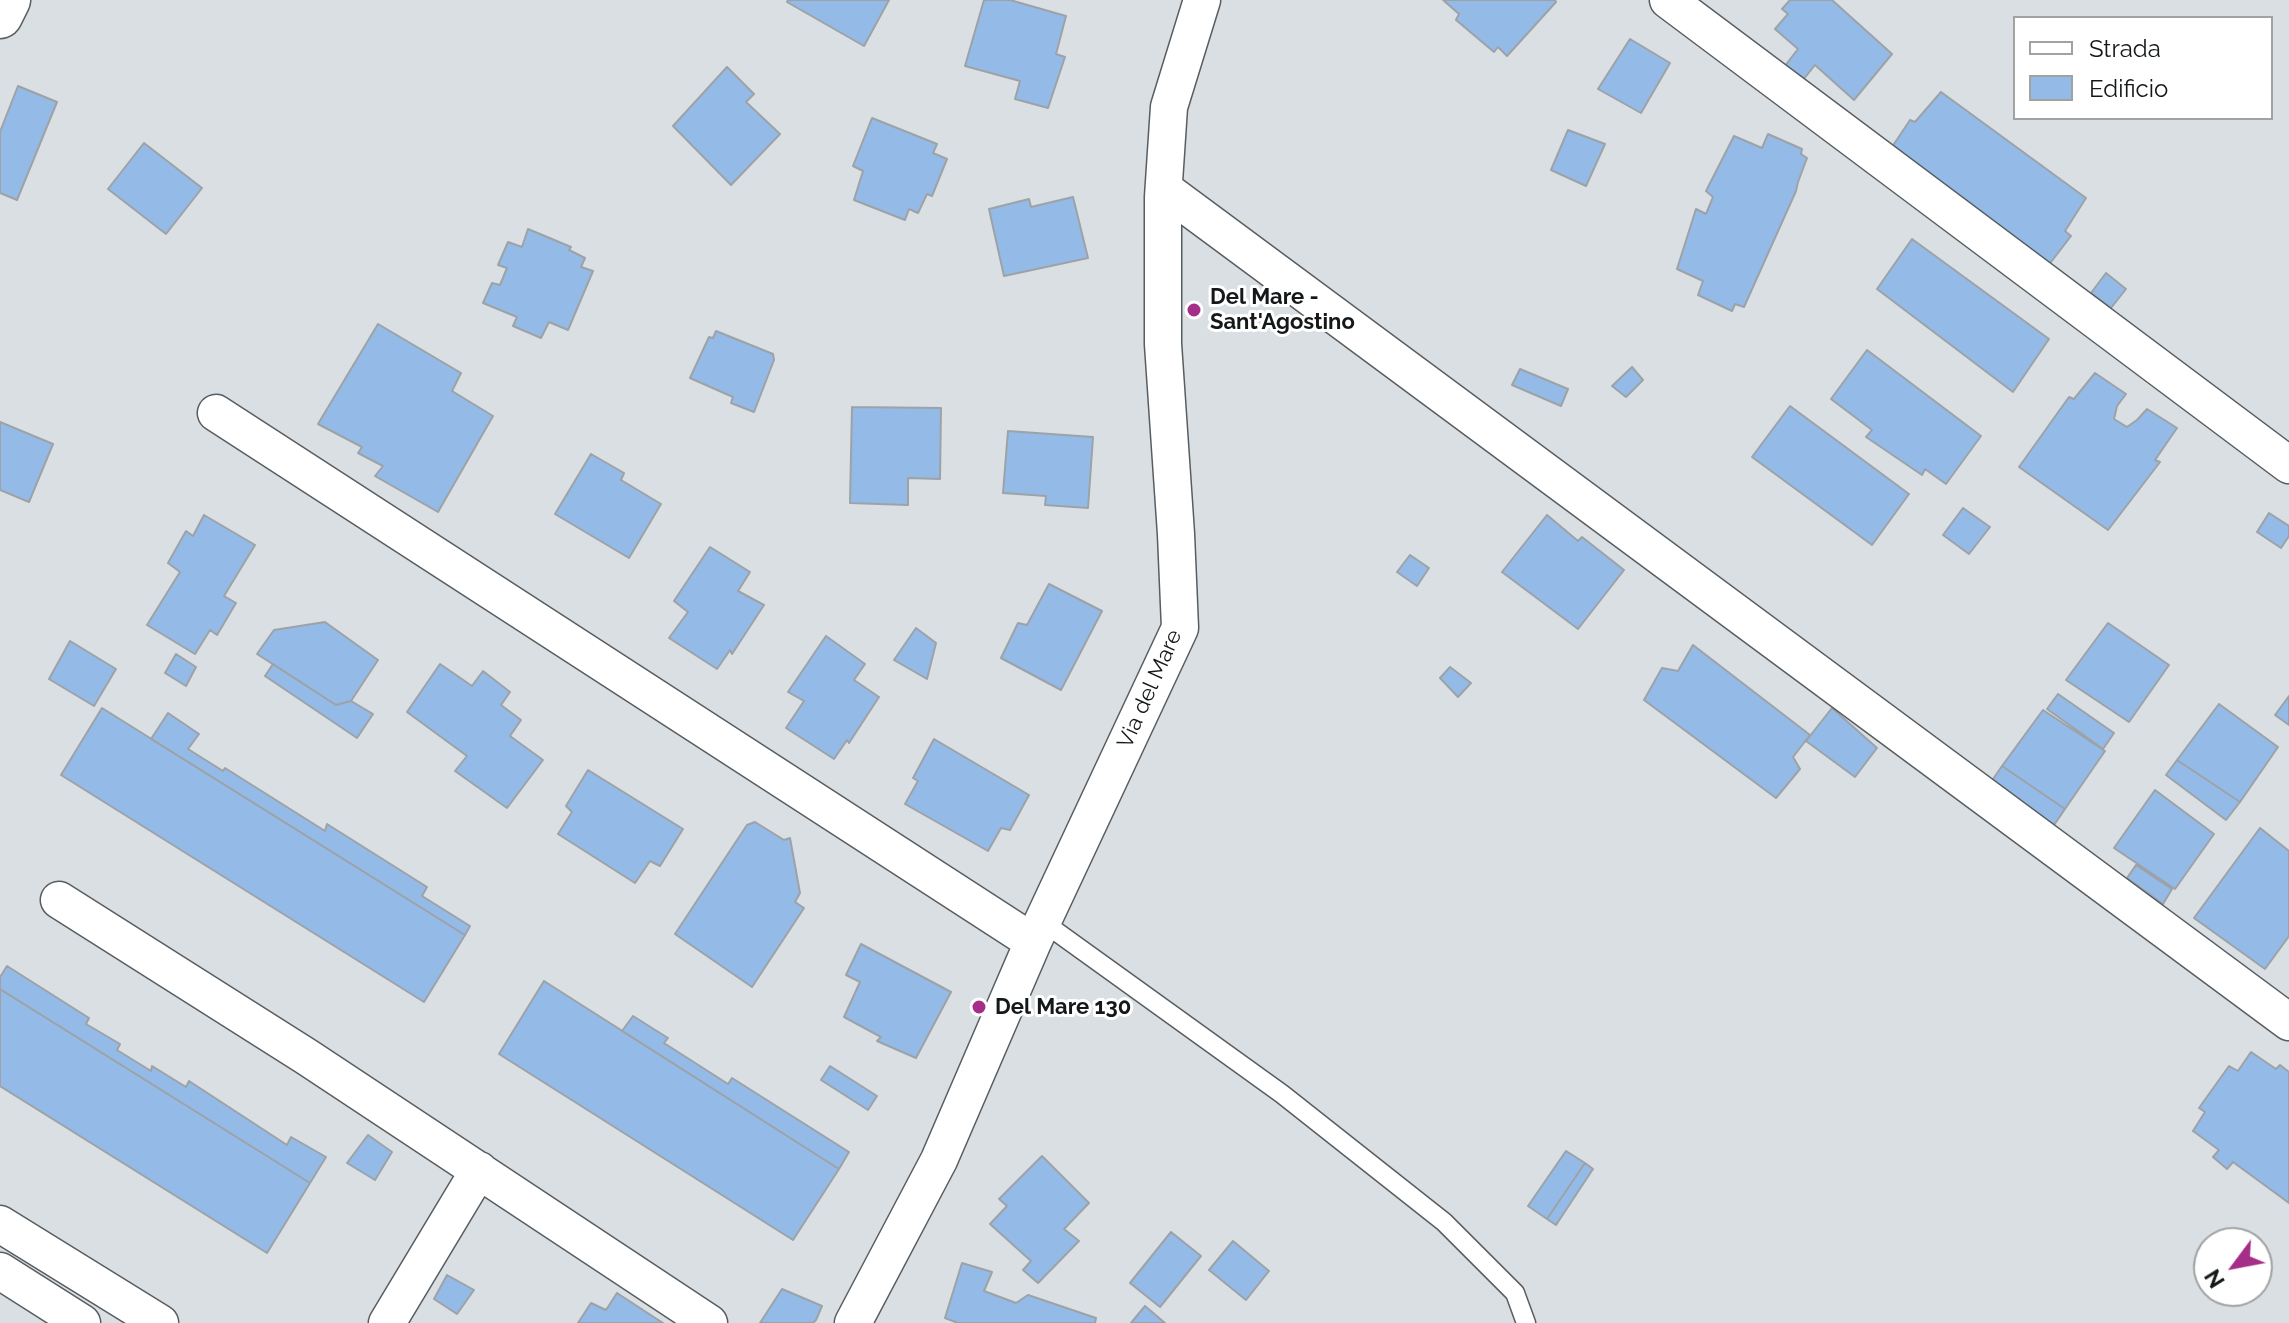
<!DOCTYPE html>
<style>
body{margin:0}
#map{position:relative;width:2289px;height:1323px;overflow:hidden;background:#d9dfe3;font-family:Raleway,sans-serif}
canvas{display:block}
.legend{position:absolute;left:2013px;top:16px;width:260px;height:104px;box-sizing:border-box;background:#fff;border:2px solid #a1a3a3;margin:0;padding:10px 14px;list-style:none;font-size:24px;color:#151819}
.legend li{display:flex;align-items:center;gap:16px;height:40px}
.legend b{width:40px;border:2px solid #a1a3a3}
.north{position:absolute;left:2193px;top:1227px;width:80px;height:80px;box-sizing:border-box;background:#fff;border:2px solid #a1a3a3;border-radius:50%;rotate:238deg;font-size:22px;font-weight:700;line-height:32px;text-align:center;color:#151819}
.north::after{content:'';display:block;margin:auto;width:28px;height:36px;background:#a52f88;clip-path:polygon(50% 0,100% 100%,50% 72%,0 100%)}
</style>
<div id="map">
<canvas width="2289" height="1323"></canvas>
<ul class="legend">
<li><b style="height:10px;background:#fff"></b>Strada</li>
<li><b style="height:22px;background:#94bbe8"></b>Edificio</li>
</ul>
<div class="north">N</div>
</div>
<script>
const ctx = document.querySelector('canvas').getContext('2d');
ctx.lineJoin = 'round';
function fillPath(path, color) {
  ctx.fillStyle = color;
  ctx.fill(path, 'evenodd');
}
function toPath(rows) {
  const path = new Path2D();
  for (const r of rows) {
    path.moveTo(r[0], r[1]);
    for (let i = 2; i < r.length; i += 2) path.lineTo(r[i], r[i + 1]);
  }
  return path;
}
function strokePath(path, color, width, dash) {
  ctx.strokeStyle = color;
  ctx.lineWidth = width;
  ctx.lineCap = dash ? 'butt' : 'round';
  ctx.setLineDash(dash || []);
  ctx.stroke(path);
}
function write(font, color, halo, rows, align = 'center') {
  ctx.font = font + ' Raleway,sans-serif';
  ctx.lineWidth = 6;
  ctx.setLineDash([]);
  ctx.textBaseline = 'middle';
  ctx.strokeStyle = halo;
  ctx.fillStyle = color;
  for (const [text, x, y, turn = 0] of rows) {
    ctx.save();
    ctx.translate(x, y);
    ctx.rotate((+turn || 0) * Math.PI / 180);
    ctx.textAlign = isNaN(turn) ? turn : align;
    if (halo) ctx.strokeText(text, 0, 0);
    ctx.fillText(text, 0, 0);
    ctx.restore();
  }
}
const building = toPath([
 [788,0,889,0,864,46,787,2,788,0],
 [984,0,1010,0,1066,16,1056,54,1065,57,1048,108,1015,99,1020,81,965,66,984,0],
 [1443,0,1555,0,1556,2,1507,56,1498,47,1494,52,1456,20,1459,14,1443,0],
 [1790,0,1832,0,1892,54,1854,100,1815,65,1803,80,1784,67,1798,49,1775,29,1788,14,1782,9,1790,0],
 [1630,39,1670,63,1641,113,1598,89,1630,39],
 [727,67,754,94,746,102,780,134,731,185,673,126,727,67],
 [18,86,57,102,17,200,0,193,0,132,18,86],
 [1941,92,2086,198,2065,231,2071,236,2048,266,1892,147,1910,120,1915,122,1941,92],
 [872,118,937,144,933,153,947,159,932,196,927,194,918,213,909,209,905,220,854,200,863,171,853,166,872,118],
 [1568,130,1605,144,1586,186,1551,170,1568,130],
 [1768,134,1802,149,1801,154,1807,158,1798,182,1796,191,1744,307,1735,304,1732,311,1698,295,1703,281,1677,269,1696,209,1706,214,1713,197,1706,191,1734,136,1762,148,1768,134],
 [144,143,202,188,166,234,108,189,144,143],
 [1073,197,1088,258,1004,276,989,209,1029,199,1031,207,1073,197],
 [528,229,571,247,569,250,585,258,581,267,593,271,568,330,549,322,541,338,513,326,517,317,483,303,492,283,500,285,507,268,498,265,508,242,522,247,528,229],
 [1912,239,2049,339,2013,392,1877,289,1912,239],
 [2106,273,2126,289,2111,308,2091,293,2106,273],
 [378,324,461,373,452,391,493,416,438,512,375,476,383,466,358,453,362,447,318,424,378,324],
 [716,331,773,354,774,360,754,412,731,403,733,397,690,378,709,337,713,338,716,331],
 [1867,350,1981,436,1946,484,1925,469,1922,475,1866,437,1872,430,1831,399,1867,350],
 [1632,367,1643,380,1626,397,1612,386,1632,367],
 [1520,369,1568,389,1561,406,1512,385,1520,369],
 [2095,373,2126,394,2117,406,2114,419,2127,427,2137,420,2147,409,2177,428,2155,460,2160,462,2108,530,2019,467,2069,397,2074,399,2095,373],
 [1790,406,1909,494,1872,545,1752,457,1790,406],
 [852,407,941,408,940,479,908,478,908,505,850,503,852,407],
 [0,422,53,444,29,502,0,490,0,422],
 [1008,431,1093,437,1088,508,1045,505,1046,496,1003,493,1008,431],
 [591,454,624,473,621,480,661,504,629,558,555,514,591,454],
 [1963,508,1990,527,1969,554,1943,535,1963,508],
 [2269,513,2289,526,2289,536,2281,548,2257,532,2269,513],
 [204,515,255,545,224,596,236,603,217,635,210,630,195,654,147,625,180,572,168,563,186,531,193,536,204,515],
 [1547,515,1578,541,1582,537,1624,570,1578,629,1502,572,1547,515],
 [710,547,750,572,738,591,764,605,732,654,730,650,717,669,669,638,688,612,674,601,710,547],
 [1410,555,1429,568,1417,586,1397,572,1410,555],
 [1049,584,1102,611,1061,690,1001,658,1018,623,1027,625,1049,584],
 [325,622,378,660,351,701,336,705,257,654,274,630,325,622],
 [2108,623,2169,665,2129,722,2066,680,2108,623],
 [916,628,936,643,927,679,894,660,916,628],
 [826,636,865,664,854,680,879,697,849,743,847,740,834,759,786,728,804,701,788,692,826,636],
 [70,641,116,669,94,706,49,679,70,641],
 [1693,645,1810,735,1793,757,1800,769,1776,798,1644,700,1662,668,1678,671,1693,645],
 [176,654,196,667,186,686,165,673,176,654],
 [273,664,336,705,351,701,373,714,357,738,265,676,273,664],
 [440,664,472,686,483,671,510,692,501,705,521,720,510,736,543,760,507,808,455,771,467,756,407,712,440,664],
 [1450,667,1471,683,1458,697,1440,678,1450,667],
 [2058,694,2114,733,2103,749,2047,709,2058,694],
 [2289,696,2289,725,2275,715,2289,696],
 [2219,704,2278,747,2240,802,2177,760,2219,704],
 [102,708,465,935,424,1002,61,775,102,708],
 [1832,708,1877,748,1855,777,1806,741,1832,708],
 [2043,710,2105,751,2065,809,2002,766,2043,710],
 [168,713,199,734,188,749,223,771,225,768,325,831,327,824,427,887,422,896,470,926,465,935,151,739,168,713],
 [934,739,1029,795,1010,830,1001,828,988,851,905,804,918,781,913,778,934,739],
 [2177,760,2240,802,2226,820,2166,775,2177,760],
 [2002,766,2065,809,2054,825,1991,782,2002,766],
 [588,770,683,829,660,866,650,861,635,883,558,834,572,812,566,806,588,770],
 [2155,790,2214,834,2175,889,2114,848,2155,790],
 [755,822,784,840,790,838,800,893,795,902,804,908,752,987,675,934,747,825,755,822],
 [2260,828,2289,851,2289,936,2265,969,2194,918,2260,828],
 [2136,865,2172,889,2163,904,2127,878,2136,865],
 [861,944,951,992,916,1058,877,1041,881,1037,844,1017,860,982,846,975,861,944],
 [7,966,89,1018,86,1024,120,1044,117,1050,151,1071,152,1066,186,1087,189,1081,287,1145,291,1137,326,1157,310,1183,0,989,0,977,7,966],
 [544,981,839,1169,793,1240,499,1054,544,981],
 [0,989,310,1183,267,1253,0,1086,0,989],
 [633,1016,668,1038,664,1043,728,1084,732,1078,849,1152,839,1169,622,1031,633,1016],
 [2251,1052,2276,1069,2280,1065,2289,1072,2289,1203,2233,1162,2227,1169,2213,1157,2219,1150,2193,1131,2205,1112,2199,1108,2229,1066,2238,1071,2251,1052],
 [830,1066,877,1096,868,1110,821,1080,830,1066],
 [368,1135,392,1152,375,1180,347,1163,368,1135],
 [1566,1151,1585,1163,1547,1219,1528,1206,1566,1151],
 [1042,1156,1089,1203,1064,1229,1079,1241,1038,1283,1023,1270,1031,1261,990,1224,1007,1206,999,1199,1042,1156],
 [1585,1163,1593,1169,1556,1225,1547,1219,1585,1163],
 [1171,1232,1201,1256,1160,1307,1130,1283,1171,1232],
 [1233,1241,1269,1271,1246,1300,1209,1270,1233,1241],
 [962,1263,992,1272,984,1291,1016,1303,1028,1295,1096,1318,1095,1323,958,1323,945,1318,962,1263],
 [447,1275,474,1290,457,1314,434,1299,447,1275],
 [782,1289,822,1306,816,1320,813,1323,760,1323,782,1289],
 [617,1293,663,1323,578,1323,591,1303,606,1310,617,1293],
 [1145,1306,1165,1323,1131,1323,1145,1306]
]);
fillPath(building, '#94bbe8');
strokePath(building, '#9da2a7', 2);
const service = toPath([
 [1043,922,1282,1094,1444,1222,1515,1293,1526,1323]
]);
const minor = toPath([
 [1668,0,2289,465],
 [1164,189,2289,1022],
 [216,413,1033,942],
 [59,900,307,1057,709,1323],
 [0,1224,160,1323],
 [0,1271,82,1323],
 [387,1323,479,1170],
 [853,1323,939,1160,1033,942,1180,628,1176,534,1163,344,1163,197,1169,107,1202,0]
]);
const tertiary = toPath([
 [0,16,8,0]
]);
strokePath(service, '#575d60', 21);
strokePath(minor, '#575d60', 39);
strokePath(tertiary, '#575d60', 47);
strokePath(service, '#fff', 18);
strokePath(minor, '#fff', 36);
strokePath(tertiary, '#fff', 44);
for (const [x, y, r, color] of [
 [1194,310,8,"#a52f88"],
 [979,1007,8,"#a52f88"]
]) {
  const dot = new Path2D();
  dot.arc(x, y, r, 0, 2 * Math.PI);
  ctx.fillStyle = color;
  ctx.fill(dot);
  strokePath(dot, '#fff', 3);
}
write('bold 22px', '#151819', '#fff', [
 ["Del Mare -",1210,297],
 ["Sant'Agostino",1210,322],
 ["Del Mare 130",995,1007]
], 'left');
write('22px', '#151819', '#fff', [
 ["Via del Mare",1150,689,-66]
]);
</script>
